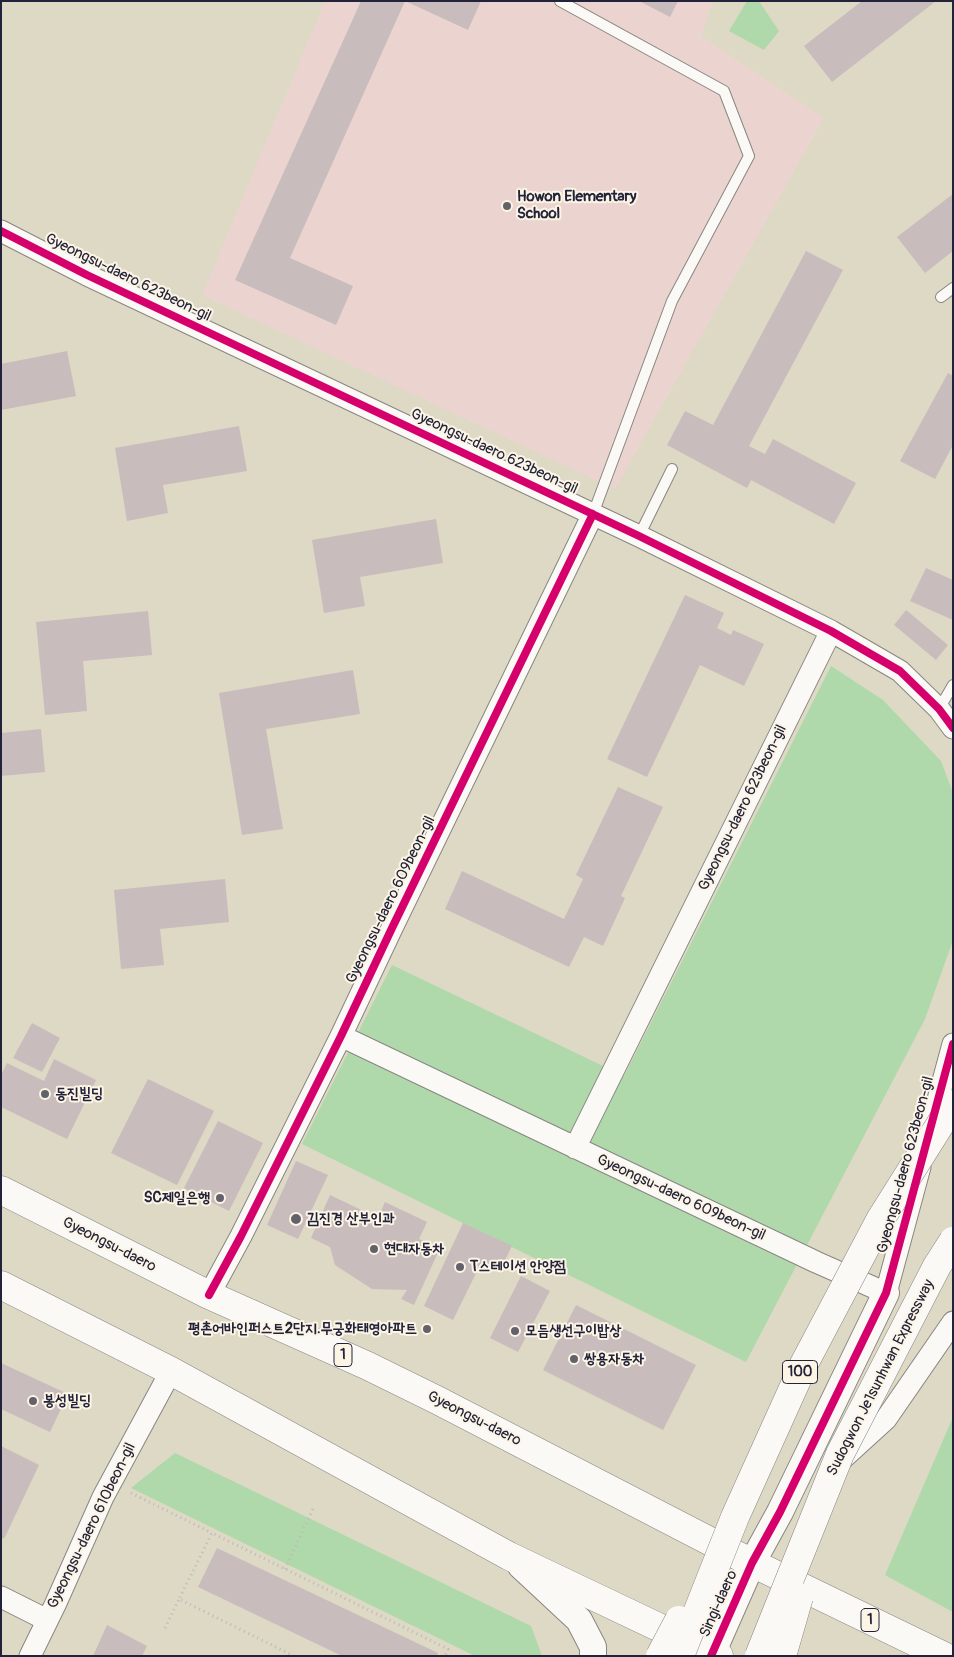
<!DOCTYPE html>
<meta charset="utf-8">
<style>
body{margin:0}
#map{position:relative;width:954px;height:1657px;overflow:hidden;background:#ddd9c5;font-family:Pangolin,sans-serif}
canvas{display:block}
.frame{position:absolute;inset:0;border:2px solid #22223b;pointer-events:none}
</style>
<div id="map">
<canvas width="954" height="1657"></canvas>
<div class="frame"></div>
</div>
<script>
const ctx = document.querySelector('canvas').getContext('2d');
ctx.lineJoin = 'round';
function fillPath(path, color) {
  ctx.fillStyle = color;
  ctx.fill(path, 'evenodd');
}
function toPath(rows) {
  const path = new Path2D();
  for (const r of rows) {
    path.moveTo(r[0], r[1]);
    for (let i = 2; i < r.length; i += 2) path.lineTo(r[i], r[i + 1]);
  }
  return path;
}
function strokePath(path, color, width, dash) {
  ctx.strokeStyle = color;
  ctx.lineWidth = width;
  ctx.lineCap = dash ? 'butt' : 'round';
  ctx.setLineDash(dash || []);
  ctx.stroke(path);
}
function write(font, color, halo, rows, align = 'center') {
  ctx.font = font + ' Pangolin,"Poor Story",sans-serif';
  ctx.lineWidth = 4;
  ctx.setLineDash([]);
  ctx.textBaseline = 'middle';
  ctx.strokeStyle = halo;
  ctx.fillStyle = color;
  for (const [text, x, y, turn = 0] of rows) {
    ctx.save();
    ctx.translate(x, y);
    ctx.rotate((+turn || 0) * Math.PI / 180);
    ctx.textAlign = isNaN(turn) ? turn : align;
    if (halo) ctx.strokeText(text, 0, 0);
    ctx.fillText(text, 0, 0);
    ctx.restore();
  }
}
fillPath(toPath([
 [325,1,713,1,701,36,824,118,615,489,202,295]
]), '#ebd4cf');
fillPath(toPath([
 [747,1,759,1,779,31,764,50,729,31],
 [831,666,883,700,941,761,953,793,953,940,925,1019,746,1362,302,1144,392,965,624,1076],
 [953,1417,953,1612,885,1575],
 [175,1453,531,1626,542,1656,475,1656,131,1488]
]), '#afd8ab');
fillPath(toPath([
 [361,1,481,1,468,30,405,1,290,258,353,286,336,325,235,280],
 [639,1,678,1,670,17],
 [862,1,936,1,832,82,804,46],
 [953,194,953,251,925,273,897,237],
 [806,251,843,270,749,446,765,454,773,439,856,483,834,524,751,480,747,488,667,445,685,411,713,425],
 [67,351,76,396,1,410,1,364],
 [948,373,953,376,953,445,935,479,900,461],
 [239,426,247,471,163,485,168,513,127,521,115,448],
 [436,519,443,563,360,577,365,606,324,613,312,540],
 [926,568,953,580,953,620,910,601],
 [685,595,724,613,717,628,731,635,733,630,764,644,744,686,700,665,647,777,607,759],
 [906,610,948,645,936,660,894,625],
 [148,611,152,655,83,661,87,711,45,715,36,622],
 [353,670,360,714,266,729,283,829,242,835,219,693],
 [41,729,45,772,1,776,1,733],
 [618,787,663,807,621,896,625,898,603,946,584,937,569,967,445,909,462,871,564,919,583,879,576,875],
 [225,879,229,922,160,929,164,965,121,969,114,890],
 [32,1023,60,1038,42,1072,13,1058],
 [54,1059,96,1080,67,1139,1,1107,1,1075,7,1063,44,1081],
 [148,1079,214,1111,177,1185,111,1153],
 [218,1121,263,1143,229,1211,184,1188],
 [296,1161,328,1175,298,1239,267,1225],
 [330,1195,378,1218,385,1202,427,1222,419,1239,440,1248,414,1305,401,1299,407,1290,372,1289,335,1265,330,1247,311,1238],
 [463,1223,512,1246,499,1272,481,1263,453,1320,424,1306],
 [521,1276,550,1291,518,1352,490,1338],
 [576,1305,696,1365,663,1430,543,1370],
 [1,1363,68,1394,50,1432,1,1409],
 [1,1446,39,1465,5,1537,1,1540],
 [217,1548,438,1653,437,1656,342,1656,198,1587],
 [107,1625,147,1646,142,1656,93,1656]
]), '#c9bcbc');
const service = toPath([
 [560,1,724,91,749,156,672,301,593,514],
 [941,297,953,288],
 [639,536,672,469],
 [939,709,953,685]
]);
const minor = toPath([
 [1,231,87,275,639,536,831,631,900,671,939,709,953,728],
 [341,1036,816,1262,886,1293,920,1167],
 [929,1133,953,1044],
 [575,1148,831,631],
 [209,1295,241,1236,341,1036,392,928,593,514],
 [841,1460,886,1419,953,1322],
 [1,1597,47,1620],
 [30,1656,55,1605,103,1497,171,1371]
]);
const tertiary = toPath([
 [521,1566,579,1620,593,1647,593,1656],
 [711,1656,752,1563,780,1512,886,1293]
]);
const primary = toPath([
 [1,1190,209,1295,368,1366,437,1400,752,1563,944,1656],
 [1,1285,171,1371,509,1556,719,1656]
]);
strokePath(service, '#898681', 12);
strokePath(minor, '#898681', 23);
strokePath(tertiary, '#898681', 28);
strokePath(primary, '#898681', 29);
strokePath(toPath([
 [131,1493,212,1533],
 [285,1569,314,1507],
 [165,1628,179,1599],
 [294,1656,179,1599,212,1533,448,1649,445,1656]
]), '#babab8', 3, [1, 4]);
strokePath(service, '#faf9f6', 10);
strokePath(minor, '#faf9f6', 21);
strokePath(tertiary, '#faf9f6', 26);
strokePath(primary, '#faf9f6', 28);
const motorwayBridge = toPath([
 [660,1656,679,1620],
 [680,1656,735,1517,804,1364,880,1220,953,1104],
 [759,1656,840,1454,937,1266,953,1241],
 [782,1656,799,1597]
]);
strokePath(motorwayBridge, '#898681', 29, []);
strokePath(motorwayBridge, '#faf9f6', 28);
strokePath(toPath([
 [1,231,87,275,639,536,831,631,900,671,939,709,953,728],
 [209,1295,241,1236,341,1036,392,928,593,514],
 [711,1656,752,1563,780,1512,886,1293,953,1044]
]), '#d6006c', 8);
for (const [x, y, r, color] of [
 [507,206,5,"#63626b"],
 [45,1094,5,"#63626b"],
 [220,1198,5,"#63626b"],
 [296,1219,6,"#63626b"],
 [374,1249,5,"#63626b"],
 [460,1267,5,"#63626b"],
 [427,1329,5,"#63626b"],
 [515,1331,5,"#63626b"],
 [574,1359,5,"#63626b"],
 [33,1401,5,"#63626b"]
]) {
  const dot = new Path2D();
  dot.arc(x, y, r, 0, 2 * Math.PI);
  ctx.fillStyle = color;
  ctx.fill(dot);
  strokePath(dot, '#fcf5e5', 2);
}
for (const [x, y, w] of [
 [343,1355,18],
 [800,1372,35],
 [870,1620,18]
]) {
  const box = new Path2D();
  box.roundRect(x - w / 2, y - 11.5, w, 23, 4);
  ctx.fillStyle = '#fcf5e5';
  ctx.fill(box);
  strokePath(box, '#22223b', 1);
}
write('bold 14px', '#22223b', null, [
 ["1",343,1355],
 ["100",800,1372],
 ["1",870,1620]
]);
write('bold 15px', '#22223b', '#fcf5e5', [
 ["Howon Elementary",517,197],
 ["School",517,214],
 ["동진빌딩",55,1094],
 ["SC제일은행",210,1198,"right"],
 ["김진경 산부인과",307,1219],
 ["현대자동차",384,1249],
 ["T스테이션 안양점",470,1267],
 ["평촌어바인퍼스트2단지.무궁화태영아파트",417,1329,"right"],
 ["모듬생선구이밥상",525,1331],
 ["쌍용자동차",584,1359],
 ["봉성빌딩",43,1401]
], 'left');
write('15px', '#22223b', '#fcf5e5', [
 ["Gyeongsu-daero 623beon-gil",128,278,26],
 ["Gyeongsu-daero 623beon-gil",494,452,25],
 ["Gyeongsu-daero 623beon-gil",743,808,-64],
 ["Gyeongsu-daero 609beon-gil",391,900,-64],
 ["Gyeongsu-daero 623beon-gil",906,1165,-75],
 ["Gyeongsu-daero 609beon-gil",681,1198,25],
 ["Gyeongsu-daero",109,1245,27],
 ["Sudogwon Je1sunhwan Expressway",881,1378,-63],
 ["Gyeongsu-daero",474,1419,27],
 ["Gyeongsu-daero 610beon-gil",92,1526,-64],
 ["Singi-daero",719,1604,-66]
]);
</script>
